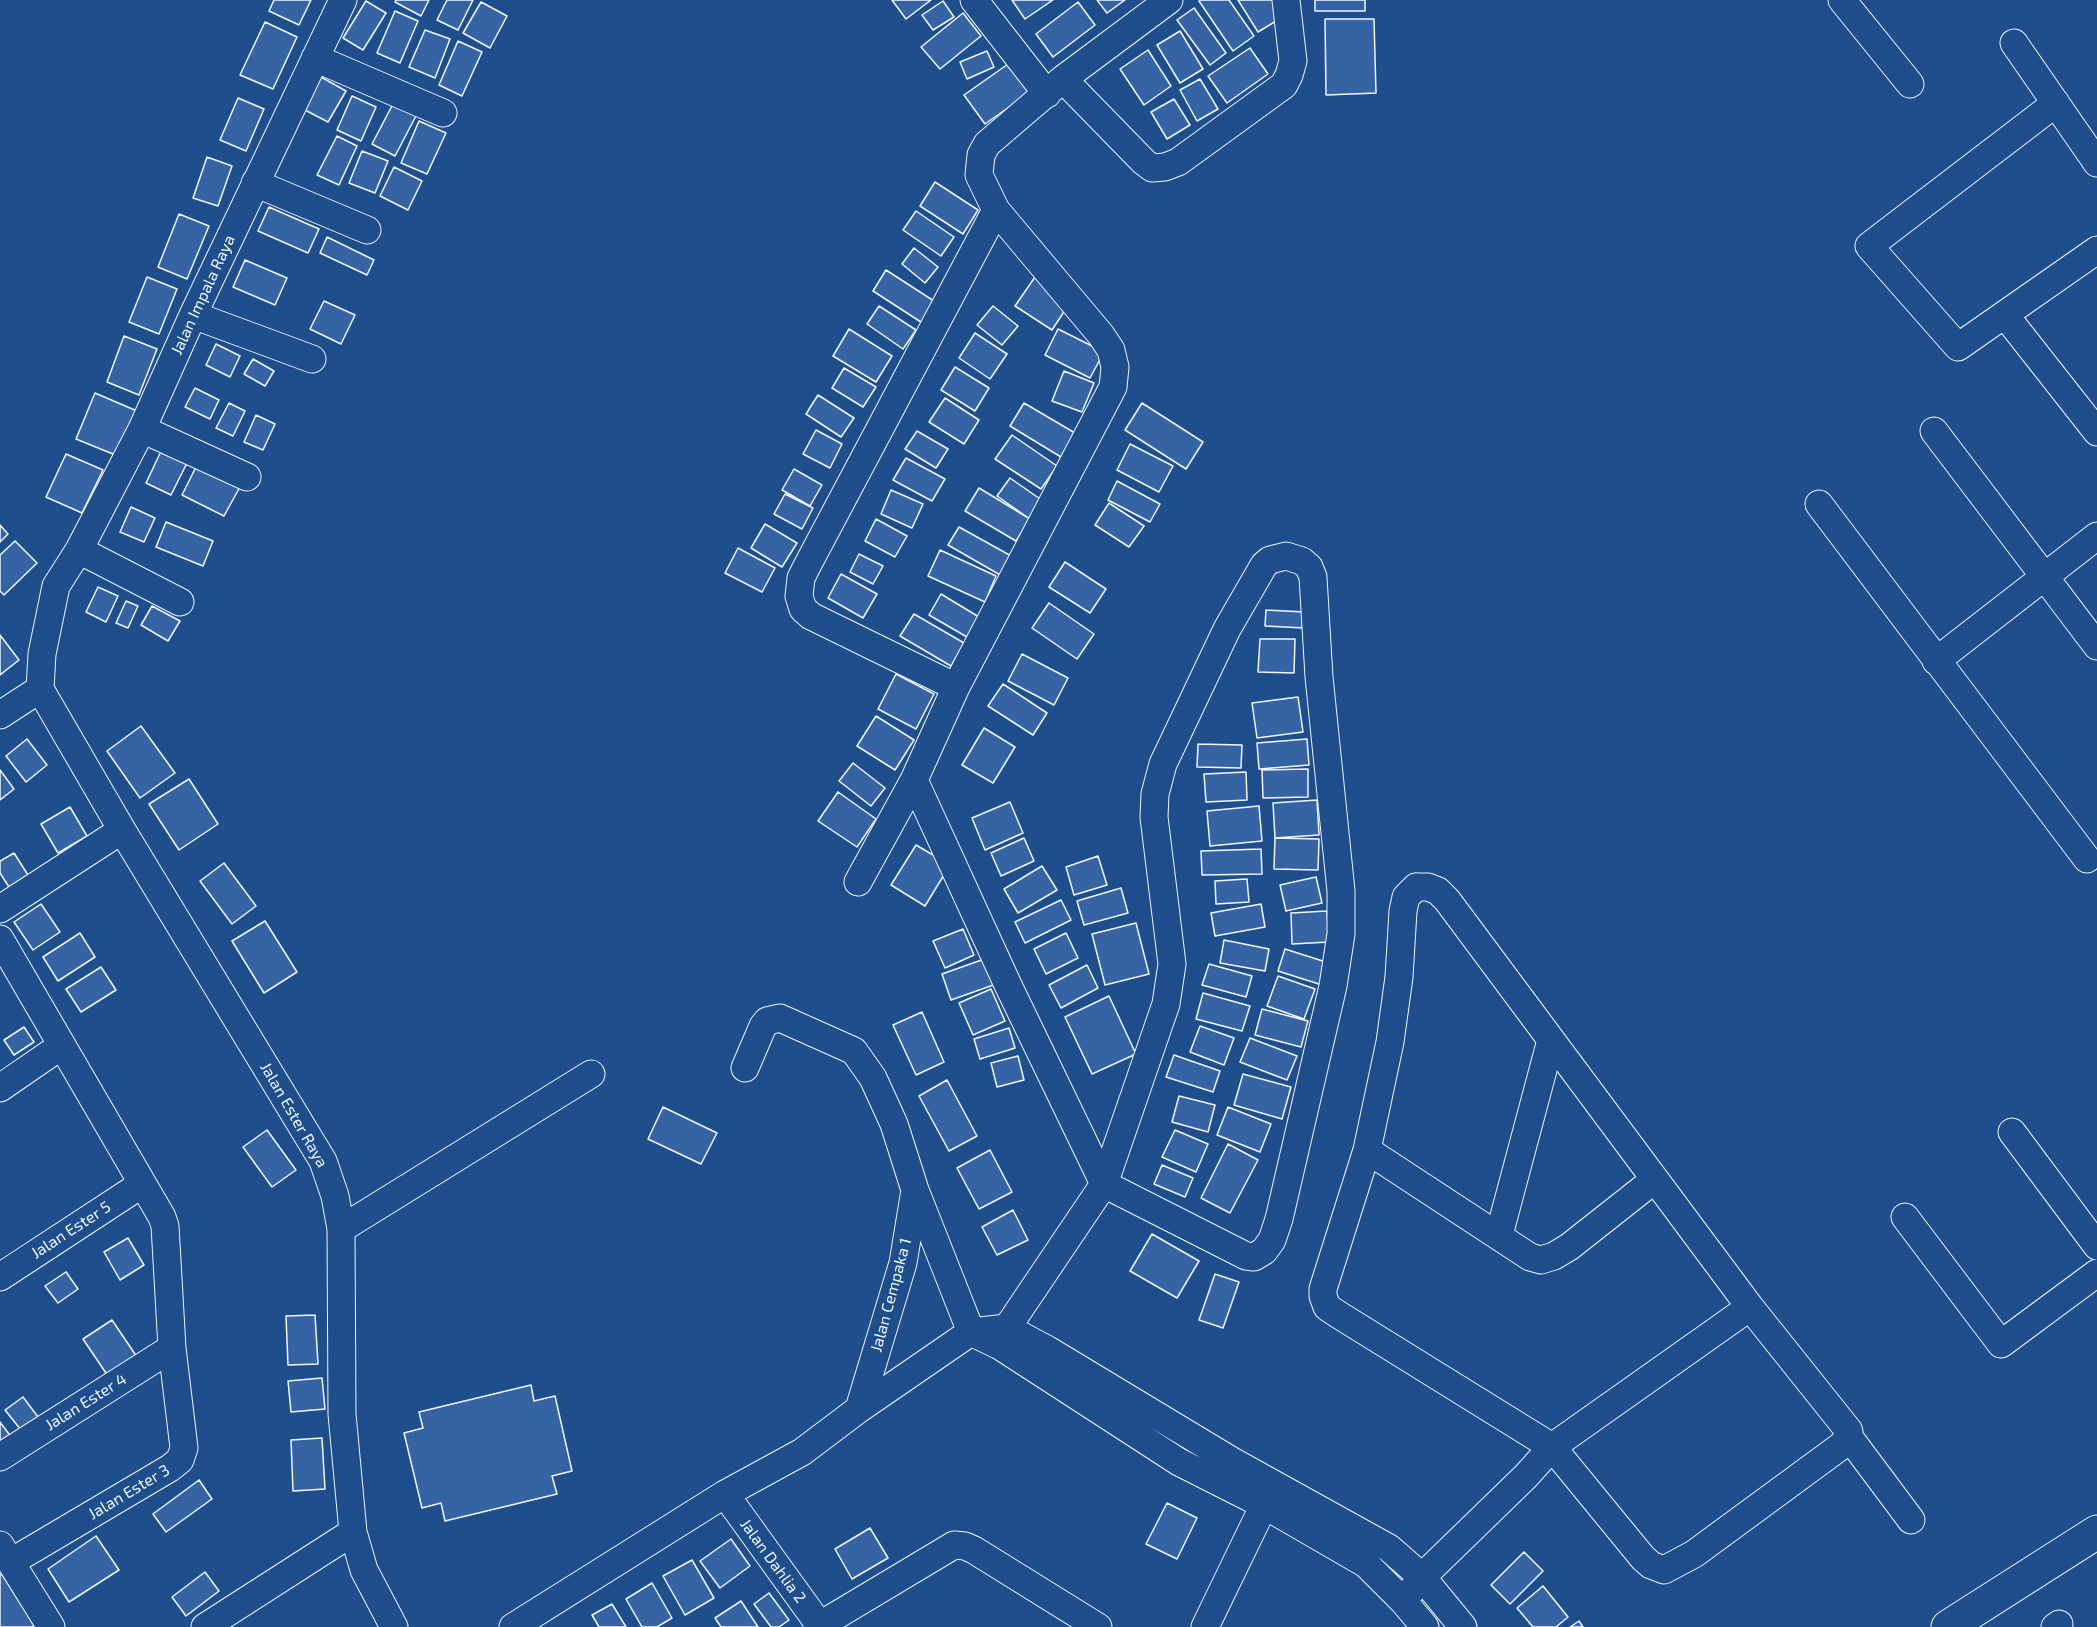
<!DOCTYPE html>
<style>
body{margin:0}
canvas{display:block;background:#1f4e8c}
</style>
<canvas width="2097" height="1627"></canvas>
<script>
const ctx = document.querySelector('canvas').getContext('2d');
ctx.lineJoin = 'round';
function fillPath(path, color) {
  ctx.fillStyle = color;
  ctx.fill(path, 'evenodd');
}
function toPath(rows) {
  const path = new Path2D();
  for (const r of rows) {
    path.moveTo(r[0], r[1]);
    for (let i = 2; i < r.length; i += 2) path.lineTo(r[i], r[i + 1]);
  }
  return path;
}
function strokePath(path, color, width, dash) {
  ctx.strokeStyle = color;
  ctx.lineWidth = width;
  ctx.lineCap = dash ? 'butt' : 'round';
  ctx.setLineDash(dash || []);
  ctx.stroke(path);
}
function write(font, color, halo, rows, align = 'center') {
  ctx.font = font + ' "Exo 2",sans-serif';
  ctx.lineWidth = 4.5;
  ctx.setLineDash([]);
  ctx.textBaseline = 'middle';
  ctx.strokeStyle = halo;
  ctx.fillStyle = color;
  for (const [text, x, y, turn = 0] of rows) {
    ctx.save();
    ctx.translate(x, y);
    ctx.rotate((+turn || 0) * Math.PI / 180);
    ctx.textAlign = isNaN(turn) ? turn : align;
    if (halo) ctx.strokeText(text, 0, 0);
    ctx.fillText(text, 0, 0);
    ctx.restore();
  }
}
const building = toPath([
 [274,0,311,0,299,25,269,11,274,0],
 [396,0,429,0,421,16,395,2,396,0],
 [447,0,473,0,458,30,437,20,447,0],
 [892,0,931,0,906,19,892,0],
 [1012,0,1053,0,1025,19,1012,0],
 [1097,0,1125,0,1107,13,1097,0],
 [1200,0,1229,0,1254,36,1233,51,1199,1,1200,0],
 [1238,0,1277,0,1286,15,1258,32,1238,0],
 [1315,0,1365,0,1365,11,1315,11,1315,0],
 [366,1,386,13,363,50,343,38,366,1],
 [943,1,954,17,933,30,922,15,943,1],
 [481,2,507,16,490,48,463,33,481,2],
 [1078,2,1095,25,1053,57,1036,34,1078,2],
 [1194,8,1226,53,1210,65,1177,20,1194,8],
 [395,11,418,21,400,63,377,53,395,11],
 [963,13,981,36,940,69,921,47,963,13],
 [1325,19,1374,19,1376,93,1326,95,1325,19],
 [265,22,297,37,273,89,240,75,265,22],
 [425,30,450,39,435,78,409,67,425,30],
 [1180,31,1203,69,1180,83,1157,45,1180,31],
 [458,41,482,52,462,96,439,85,458,41],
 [1250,48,1268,74,1227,103,1208,76,1250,48],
 [1148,50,1171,86,1144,105,1120,69,1148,50],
 [987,51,994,67,967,79,960,62,987,51],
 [1011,62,1032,91,985,124,964,95,1011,62],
 [321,77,346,91,328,122,303,109,321,77],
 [1200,79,1218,109,1197,121,1180,90,1200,79],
 [352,96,376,107,361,141,337,130,352,96],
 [238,98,264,109,246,151,220,140,238,98],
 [1174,99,1190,125,1167,139,1151,112,1174,99],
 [394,102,417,114,395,156,372,144,394,102],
 [419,121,446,133,427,174,401,163,419,121],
 [337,136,357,146,339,185,317,175,337,136],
 [362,151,388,161,375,193,349,183,362,151],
 [207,157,232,166,218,206,193,198,207,157],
 [394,167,422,181,408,210,380,196,394,167],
 [935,182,978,210,963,234,920,206,935,182],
 [269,207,319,229,308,253,258,231,269,207],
 [916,211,954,237,941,256,903,230,916,211],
 [179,214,209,226,187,279,158,267,179,214],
 [327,237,374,260,367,275,320,253,327,237],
 [914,248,938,267,925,283,902,264,914,248],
 [245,260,287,278,275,305,233,287,245,260],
 [886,270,937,303,924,324,873,291,886,270],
 [147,277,177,289,159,334,129,322,147,277],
 [1035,277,1071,301,1052,330,1015,306,1035,277],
 [324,301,355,315,341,344,310,329,324,301],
 [879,306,916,330,903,349,867,324,879,306],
 [993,306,1018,326,1002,345,977,325,993,306],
 [849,329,892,356,876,382,833,356,849,329],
 [1058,329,1104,352,1090,378,1045,355,1058,329],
 [975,333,1007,354,990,379,959,358,975,333],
 [124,336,157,349,139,395,107,382,124,336],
 [216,344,240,356,230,377,206,365,216,344],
 [253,359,274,371,265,386,244,374,253,359],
 [955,367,989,388,975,411,941,390,955,367],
 [844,368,876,387,863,407,832,388,844,368],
 [1064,371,1094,383,1082,412,1052,401,1064,371],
 [195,388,219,400,210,419,185,407,195,388],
 [95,393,137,411,118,456,76,439,95,393],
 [818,395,854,418,841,437,806,414,818,395],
 [945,398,979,420,964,444,929,422,945,398],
 [229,403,245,411,233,436,216,428,229,403],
 [1024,403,1075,433,1061,457,1010,426,1024,403],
 [1142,403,1203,442,1186,469,1125,430,1142,403],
 [256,415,275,424,263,450,244,442,256,415],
 [816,430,842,444,830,468,803,454,816,430],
 [917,431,948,449,936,468,905,449,917,431],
 [1012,435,1057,466,1041,489,995,459,1012,435],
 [1130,444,1173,466,1159,492,1117,470,1130,444],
 [164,445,190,457,171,495,146,483,164,445],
 [66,454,103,470,82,513,46,497,66,454],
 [906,458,945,479,932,501,893,480,906,458],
 [198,463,241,485,224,516,182,495,198,463],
 [794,469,822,485,810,506,782,490,794,469],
 [1010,478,1043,501,1030,519,997,496,1010,478],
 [1117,481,1160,504,1150,522,1108,500,1117,481],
 [979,488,1030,519,1016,541,965,511,979,488],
 [891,490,923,504,912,528,881,514,891,490],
 [785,494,813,508,802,529,774,514,785,494],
 [1109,503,1144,526,1129,547,1095,525,1109,503],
 [131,507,155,518,144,542,120,532,131,507],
 [876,519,907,536,895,557,865,541,876,519],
 [166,522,213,541,203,566,156,547,166,522],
 [765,524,797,543,782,567,751,548,765,524],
 [0,525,8,534,0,542,0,525],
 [959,527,1013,557,1002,576,948,545,959,527],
 [15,541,37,563,4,595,0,591,0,555,15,541],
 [738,548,775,568,762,592,725,573,738,548],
 [940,550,996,576,985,602,928,576,940,550],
 [859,554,883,566,873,584,850,572,859,554],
 [1065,562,1106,589,1090,613,1049,587,1065,562],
 [841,574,877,594,863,618,828,598,841,574],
 [98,587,118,596,106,622,86,612,98,587],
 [941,594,979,617,967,637,929,615,941,594],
 [126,601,138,606,128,628,116,623,126,601],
 [1049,603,1094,634,1077,659,1032,628,1049,603],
 [152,606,180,621,168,641,141,625,152,606],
 [1266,610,1305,612,1304,628,1265,626,1266,610],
 [914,614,964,643,951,666,900,636,914,614],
 [0,635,19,660,0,675,0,635],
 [1260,639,1295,639,1294,673,1258,672,1260,639],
 [1022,654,1068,678,1054,705,1008,681,1022,654],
 [896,674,934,694,916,729,878,709,896,674],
 [1003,684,1047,713,1033,735,988,706,1003,684],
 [1298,697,1303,732,1257,738,1252,703,1298,697],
 [876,716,914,740,895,770,857,746,876,716],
 [141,726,175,773,140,798,107,751,141,726],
 [984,728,1015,747,993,783,962,765,984,728],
 [27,739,47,765,26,782,6,756,27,739],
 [1307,739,1309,765,1259,769,1257,743,1307,739],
 [1198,744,1242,745,1241,768,1197,767,1198,744],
 [853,763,885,788,871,806,839,781,853,763],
 [1308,769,1308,797,1263,798,1262,770,1308,769],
 [0,770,14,789,0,800,0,770],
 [1246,772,1247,800,1206,802,1204,774,1246,772],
 [189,779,218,824,179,850,149,804,189,779],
 [838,792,876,819,857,847,818,821,838,792],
 [1317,800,1319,835,1275,838,1273,803,1317,800],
 [1010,802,1023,833,985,850,972,818,1010,802],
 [1259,806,1262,841,1210,846,1207,811,1259,806],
 [70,807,87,836,58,853,41,824,70,807],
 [1024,838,1034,861,1001,876,991,853,1024,838],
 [1275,838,1319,839,1318,870,1274,869,1275,838],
 [916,845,950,865,925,906,891,885,916,845],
 [1261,849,1262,874,1202,875,1201,851,1261,849],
 [14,853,28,875,9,887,0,873,0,861,14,853],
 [1098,856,1107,885,1074,895,1066,867,1098,856],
 [224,863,256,906,232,924,200,881,224,863],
 [1042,866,1057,890,1018,913,1004,889,1042,866],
 [1316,877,1322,903,1286,911,1280,885,1316,877],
 [1247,879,1249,902,1216,904,1215,881,1247,879],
 [1121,888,1128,913,1084,925,1077,901,1121,888],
 [1061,900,1071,920,1025,943,1015,922,1061,900],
 [41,904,60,932,33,950,14,922,41,904],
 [1261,904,1265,927,1215,936,1211,913,1261,904],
 [1327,911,1329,942,1292,944,1291,913,1327,911],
 [265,921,297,972,264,993,232,941,265,921],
 [1136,923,1149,974,1105,985,1092,934,1136,923],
 [963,929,974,955,945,968,933,941,963,929],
 [80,933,95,957,58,981,43,957,80,933],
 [1066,933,1078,958,1046,974,1034,949,1066,933],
 [1224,940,1269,949,1265,971,1220,963,1224,940],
 [1285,949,1329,963,1322,985,1278,971,1285,949],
 [990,957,999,983,951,1000,942,974,990,957],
 [1209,964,1252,976,1246,997,1202,985,1209,964],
 [1087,965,1098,988,1061,1008,1049,985,1087,965],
 [101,967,116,990,81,1012,66,989,101,967],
 [1278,976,1315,989,1304,1019,1267,1006,1278,976],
 [991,989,1005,1021,973,1035,959,1003,991,989],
 [1203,993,1250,1006,1242,1031,1196,1019,1203,993],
 [1109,996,1136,1054,1092,1074,1065,1017,1109,996],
 [1262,1009,1308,1021,1301,1047,1255,1035,1262,1009],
 [922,1012,944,1062,916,1075,893,1025,922,1012],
 [1200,1026,1234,1038,1224,1065,1190,1052,1200,1026],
 [24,1027,34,1042,14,1055,4,1040,24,1027],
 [1009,1028,1015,1048,980,1059,974,1039,1009,1028],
 [1250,1038,1297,1056,1287,1080,1240,1062,1250,1038],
 [1174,1055,1220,1071,1213,1092,1166,1077,1174,1055],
 [1018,1056,1024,1080,997,1087,991,1063,1018,1056],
 [1243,1074,1291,1087,1282,1119,1234,1105,1243,1074],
 [947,1080,977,1136,949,1151,919,1096,947,1080],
 [1179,1096,1215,1105,1208,1132,1172,1122,1179,1096],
 [663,1107,717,1133,701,1164,648,1139,663,1107],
 [1228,1107,1271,1124,1260,1152,1217,1135,1228,1107],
 [267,1130,296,1170,272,1187,243,1147,267,1130],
 [1175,1130,1208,1144,1196,1172,1162,1157,1175,1130],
 [1228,1144,1258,1160,1230,1213,1201,1198,1228,1144],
 [990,1150,1012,1192,979,1209,957,1168,990,1150],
 [1162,1165,1193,1178,1185,1197,1154,1184,1162,1165],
 [1013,1210,1028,1240,997,1255,982,1227,1013,1210],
 [1152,1234,1199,1261,1177,1298,1130,1271,1152,1234],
 [128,1238,144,1265,120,1280,104,1252,128,1238],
 [66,1272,78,1289,58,1303,45,1286,66,1272],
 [1215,1274,1239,1282,1223,1328,1199,1320,1215,1274],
 [315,1315,318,1364,288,1365,286,1316,315,1315],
 [112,1320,139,1360,110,1379,83,1339,112,1320],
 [322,1378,325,1409,291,1412,288,1381,322,1378],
 [531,1385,534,1401,555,1396,572,1471,552,1476,557,1494,445,1521,441,1503,422,1508,404,1433,423,1428,419,1412,531,1385],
 [23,1397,38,1417,21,1430,5,1410,23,1397],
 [0,1422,14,1441,0,1451,0,1422],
 [322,1438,325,1489,293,1491,291,1440,322,1438],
 [199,1480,212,1499,166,1532,153,1514,199,1480],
 [1167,1503,1197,1518,1177,1559,1146,1544,1167,1503],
 [870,1528,888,1558,852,1579,835,1549,870,1528],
 [96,1536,119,1570,69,1602,48,1569,96,1536],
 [731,1539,750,1566,720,1588,700,1561,731,1539],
 [1524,1552,1543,1571,1510,1604,1491,1585,1524,1552],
 [692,1560,714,1598,685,1615,663,1576,692,1560],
 [205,1572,219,1591,186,1616,172,1597,205,1572],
 [2,1574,34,1625,32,1627,0,1627,0,1575,2,1574],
 [652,1583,672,1618,657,1627,642,1627,626,1599,652,1583],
 [1543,1586,1568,1617,1556,1627,1533,1627,1517,1608,1543,1586],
 [769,1593,789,1620,779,1627,771,1627,754,1604,769,1593],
 [741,1601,758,1627,721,1627,715,1618,741,1601],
 [612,1604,626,1627,599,1627,592,1615,612,1604],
 [1579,1621,1583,1627,1570,1627,1579,1621]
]);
fillPath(building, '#3563a3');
strokePath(building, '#f2f6ff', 1.5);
const minor = toPath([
 [974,0,1047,94],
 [1842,0,1910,84],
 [2014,43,2097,163],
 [315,58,443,113],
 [1063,79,1144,162,1152,168,1165,167,1178,162,1284,85,1289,75,1293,61,1286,0],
 [2056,103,1869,246,1958,347,2097,250],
 [255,183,367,230],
 [193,315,312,359],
 [2005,315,2097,432],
 [142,429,247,477],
 [1934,431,2097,646],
 [1819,504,2087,859],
 [79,550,180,602],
 [1936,661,2097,536],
 [956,687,811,616,803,609,799,596,801,578,807,566,996,210],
 [40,689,122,830,323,1161,335,1196,341,1229,342,1414,353,1532,364,1570,394,1627],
 [0,715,40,689,42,654,56,586,79,550,142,429,193,315,343,0],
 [858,882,914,780],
 [1416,887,1428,887,1438,891,1447,900,1750,1307,1849,1431,1849,1437,1841,1446,1694,1554,1664,1570,1651,1565,1643,1558,1552,1447,1339,1315,1327,1307,1323,1296,1323,1289,1367,1150,1390,1042,1399,977,1403,911,1406,897,1416,887],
 [0,909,122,830],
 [0,939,162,1217,165,1226,172,1348,184,1448,180,1460,170,1468,11,1562],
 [745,1068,763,1026,767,1021,780,1018,854,1051,873,1078,894,1124,915,1190,903,1263,859,1409],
 [0,1088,61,1046],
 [2012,1132,2097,1246],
 [1367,1150,1530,1257,1541,1260,1554,1256,1569,1247,1654,1180],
 [915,1190,971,1332,1000,1346,1179,1462,1264,1505,1366,1564,1403,1601,1425,1627],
 [1905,1217,2001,1344,2097,1273],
 [341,1229,591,1074],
 [1499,1235,1551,1040],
 [0,1277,142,1184],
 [1000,1346,1007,1328,1104,1184,1166,1004,1172,964,1154,817,1155,794,1163,764,1227,629,1264,565,1270,560,1286,556,1302,561,1309,567,1313,577,1319,677,1341,891,1341,934,1333,986,1279,1219,1272,1240,1264,1251,1254,1257,1246,1256,1104,1184,1008,985,914,780,956,687,1113,387,1115,367,1111,350,1101,335,996,210,979,175,981,155,987,144,1063,79,1169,0],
 [1849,1437,1911,1520],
 [0,1457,172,1348],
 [725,1494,821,1627],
 [0,1545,51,1627],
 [1412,1590,1422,1577,1526,1476,1552,1447,1750,1307],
 [205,1627,353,1532],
 [513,1627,725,1494,802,1452,859,1409,971,1332,1007,1328,1048,1350,1232,1461,1389,1548,1422,1577,1463,1627],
 [817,1627,954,1545,965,1546,974,1550,1098,1627],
 [1205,1627,1264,1505],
 [2055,1627,2059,1624]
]);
const tertiary = toPath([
 [1948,1627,2097,1532]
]);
strokePath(minor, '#f2f6ff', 29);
strokePath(tertiary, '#f2f6ff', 35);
strokePath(minor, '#1f4e8c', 27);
strokePath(tertiary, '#1f4e8c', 33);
write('16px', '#f2f6ff', '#1f4e8c', [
 ["Jalan Impala Raya",203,295,-65],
 ["Jalan Ester Raya",294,1115,60],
 ["Jalan Ester 5",71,1230,-33],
 ["Jalan Cempaka 1",891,1295,-75],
 ["Jalan Ester 4",86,1402,-32],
 ["Jalan Ester 3",129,1492,-31],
 ["Jalan Dahlia 2",773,1561,54]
]);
</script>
